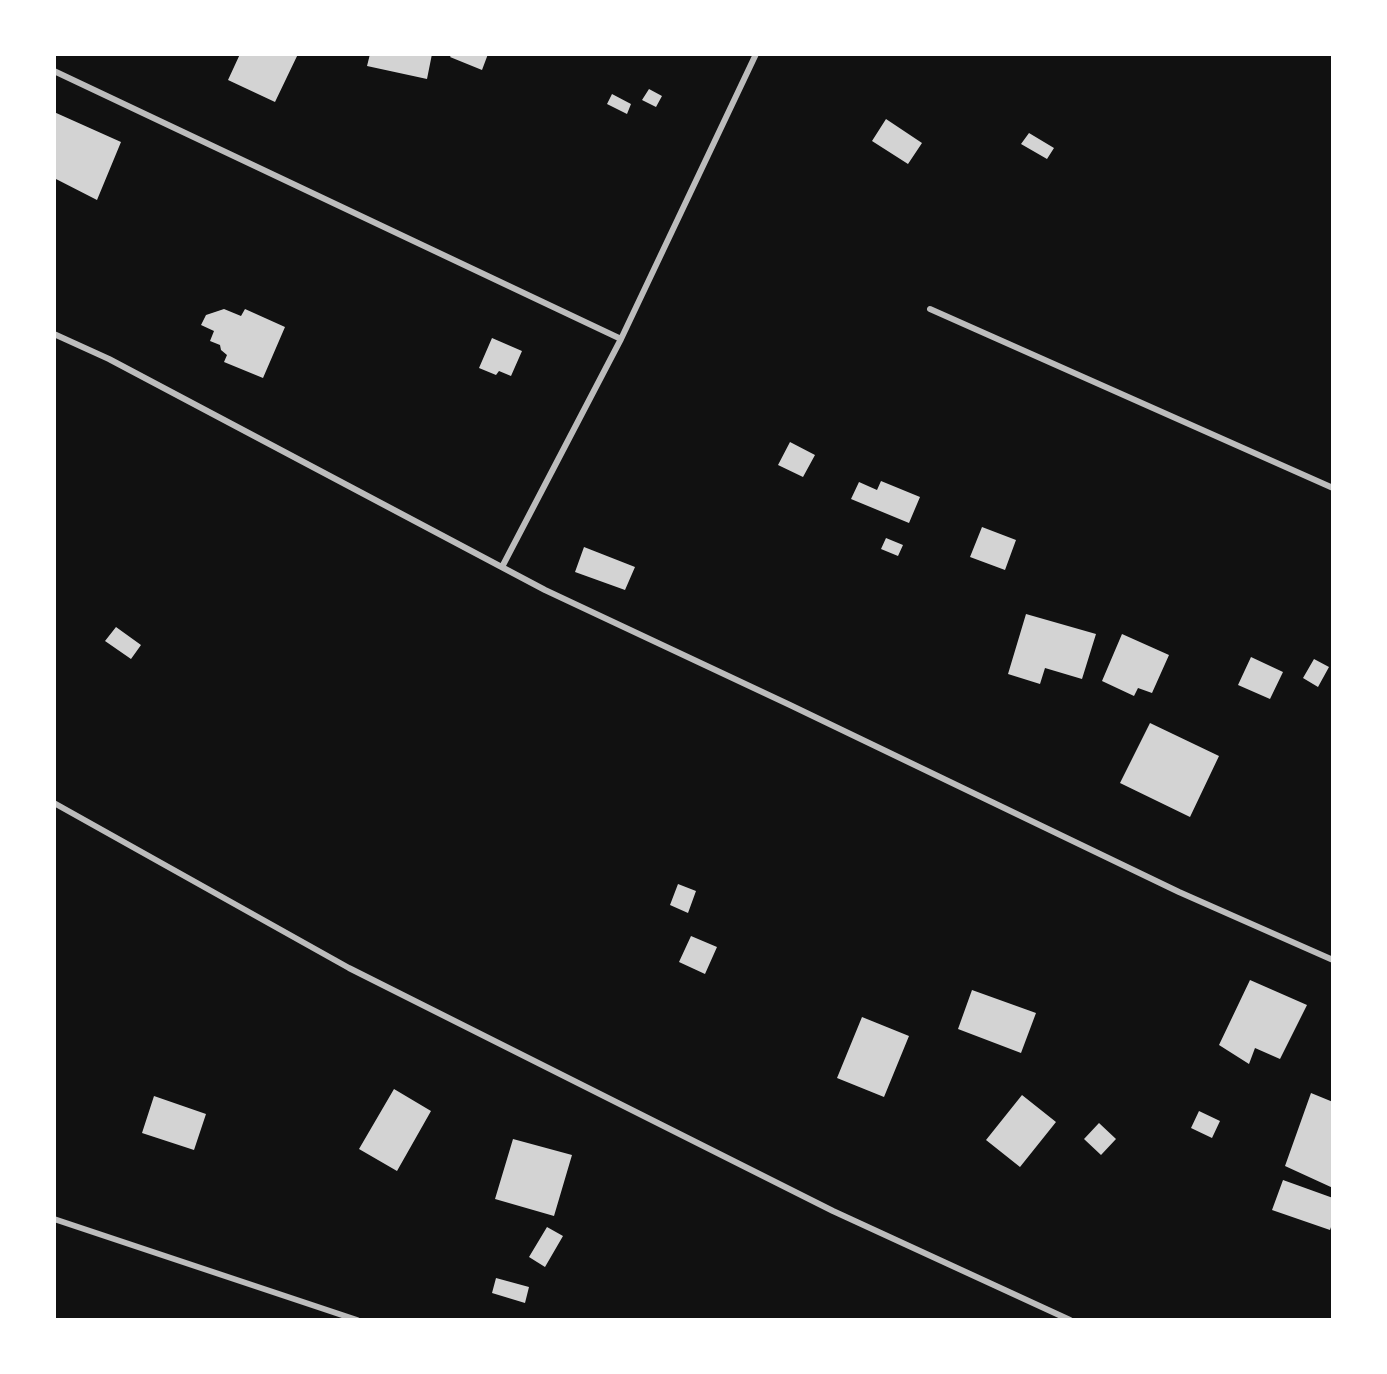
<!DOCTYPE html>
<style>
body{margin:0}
#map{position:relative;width:1387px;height:1374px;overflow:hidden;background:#111;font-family:Manrope,sans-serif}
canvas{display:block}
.frame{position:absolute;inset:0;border:56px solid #fff;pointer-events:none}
</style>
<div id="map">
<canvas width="1387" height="1374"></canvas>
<div class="frame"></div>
</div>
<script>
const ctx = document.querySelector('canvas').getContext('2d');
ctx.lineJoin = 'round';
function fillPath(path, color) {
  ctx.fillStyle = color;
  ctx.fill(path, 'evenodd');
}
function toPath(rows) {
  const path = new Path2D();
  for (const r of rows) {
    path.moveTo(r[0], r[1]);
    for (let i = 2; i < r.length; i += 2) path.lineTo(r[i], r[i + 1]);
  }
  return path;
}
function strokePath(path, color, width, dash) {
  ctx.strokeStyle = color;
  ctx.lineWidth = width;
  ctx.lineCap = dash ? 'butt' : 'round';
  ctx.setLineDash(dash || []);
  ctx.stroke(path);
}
fillPath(toPath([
 [240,54,298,54,275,102,228,80],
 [370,54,432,54,427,79,367,66],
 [452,54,488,54,482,70,450,57],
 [649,89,662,96,656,107,642,100],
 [612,94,631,104,627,114,607,104],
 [54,112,121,142,97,200,54,178],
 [886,119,922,143,908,164,872,141],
 [1029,133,1054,148,1047,159,1021,144],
 [224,309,241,316,245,309,285,327,263,378,224,362,227,355,221,350,220,345,210,341,214,331,201,325,206,315],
 [492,338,522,351,511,376,499,371,496,375,479,368],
 [790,442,815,455,803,477,778,465],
 [881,481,920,497,909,523,851,499,859,482,877,490],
 [982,527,1016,540,1005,570,970,557],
 [886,538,903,545,898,556,881,549],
 [584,547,635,567,625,590,575,572],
 [1026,614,1096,634,1082,679,1045,668,1040,684,1008,674],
 [116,627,141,645,131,659,105,641],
 [1122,634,1169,655,1152,693,1138,688,1134,696,1102,681],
 [1251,657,1283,672,1270,699,1238,685],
 [1314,659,1329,667,1318,687,1303,678],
 [1150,723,1219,756,1190,817,1120,783],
 [678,884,696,891,688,913,670,905],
 [691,936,717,947,705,974,679,962],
 [1250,980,1307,1005,1280,1059,1255,1048,1249,1064,1219,1045],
 [972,990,1036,1013,1021,1053,958,1029],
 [862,1017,909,1036,884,1097,837,1078],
 [394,1089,431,1111,397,1171,359,1149],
 [1311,1093,1333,1102,1333,1188,1285,1166],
 [1022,1095,1056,1122,1020,1167,986,1140],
 [154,1096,206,1114,194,1150,142,1133],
 [1199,1111,1220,1121,1212,1138,1191,1128],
 [1099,1123,1116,1139,1101,1155,1084,1139],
 [513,1139,572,1155,554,1216,495,1199],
 [1283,1180,1333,1198,1333,1221,1330,1230,1272,1210],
 [547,1227,563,1236,545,1267,529,1257],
 [496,1278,529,1287,525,1303,492,1293]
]), '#d3d3d3');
strokePath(toPath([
 [54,71,621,339],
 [930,309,1333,488],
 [54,334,109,359,545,590,790,705,1179,892,1333,960],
 [502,567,621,339,756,54],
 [54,803,349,968,833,1211,1070,1320],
 [54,1219,357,1320]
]), '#bcbcbc', 6);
</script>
